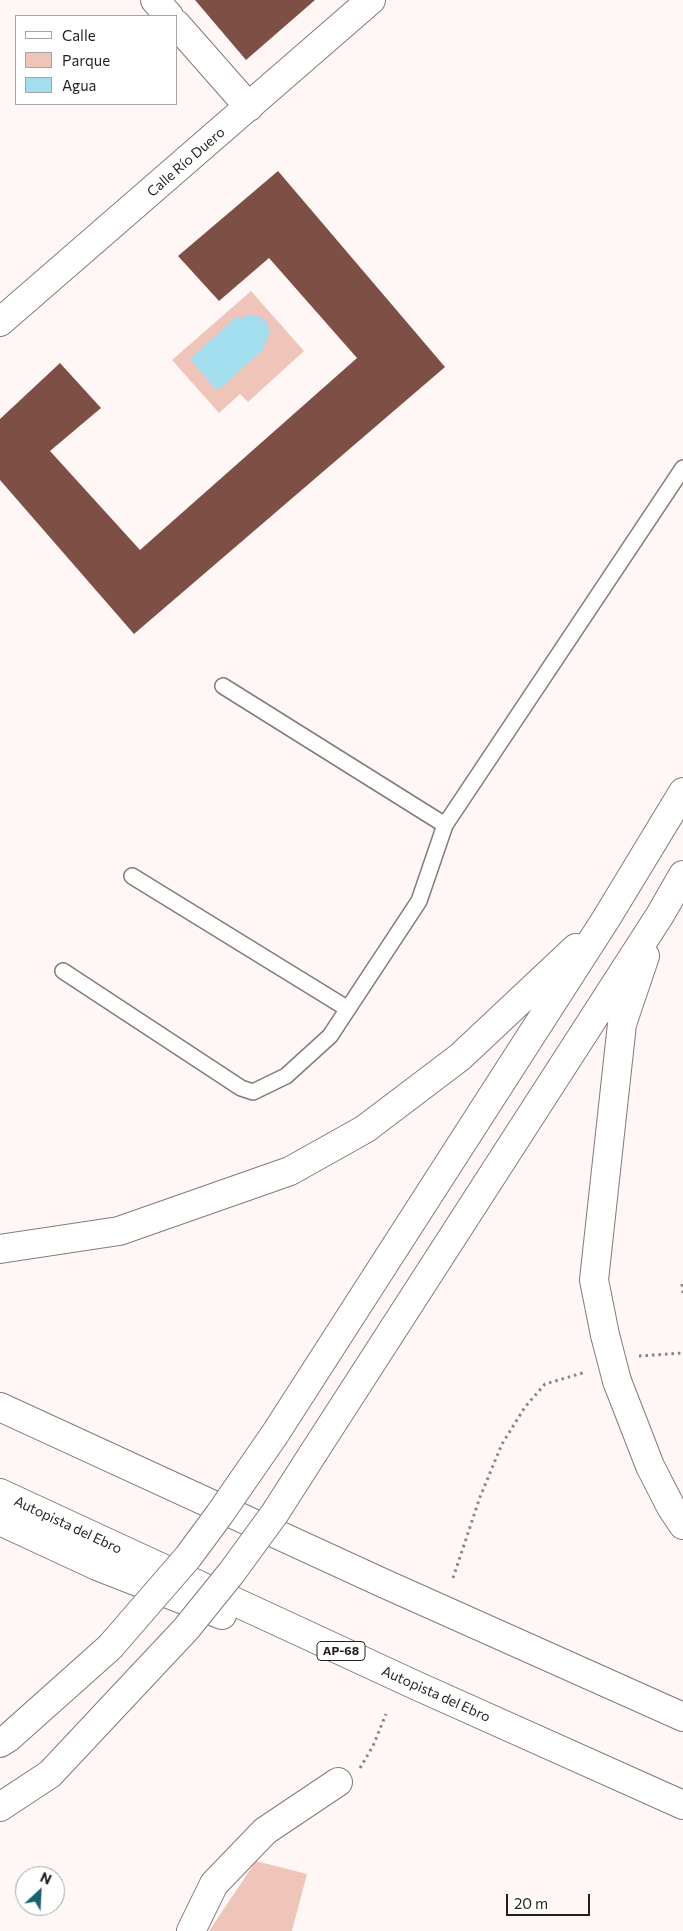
<!DOCTYPE html>
<meta charset="utf-8">
<style>
body{margin:0}
#map{position:relative;width:683px;height:1931px;overflow:hidden;background:#fff7f5;font-family:Commissioner,sans-serif}
canvas{display:block}
.legend{position:absolute;left:15px;top:15px;width:162px;height:90px;box-sizing:border-box;background:#fff;border:1px solid #a7a5a5;margin:0;padding:6px 9px;list-style:none;font-size:15px;color:#241f1e}
.legend li{display:flex;align-items:center;gap:10px;height:25px}
.legend b{width:25px;border:1px solid #a7a5a5}
.north{position:absolute;left:15px;top:1866px;width:50px;height:50px;box-sizing:border-box;background:#fff;border:1px solid #a7a5a5;border-radius:50%;rotate:25deg;font-size:14px;font-weight:700;line-height:20px;text-align:center;color:#241f1e}
.north::after{content:'';display:block;margin:auto;width:18px;height:22px;background:#196070;clip-path:polygon(50% 0,100% 100%,50% 72%,0 100%)}
.scale{position:absolute;left:506px;top:1894px;width:84px;height:22px;box-sizing:border-box;border:2px solid #241f1e;border-top:0;padding-left:6px;font-size:15px;line-height:18px;white-space:nowrap;color:#241f1e;-webkit-text-stroke:4px #fff;paint-order:stroke}
</style>
<div id="map">
<canvas width="683" height="1931"></canvas>
<ul class="legend">
<li><b style="height:6px;background:#fff"></b>Calle</li>
<li><b style="height:14px;background:#f0c5b9"></b>Parque</li>
<li><b style="height:14px;background:#a3deee"></b>Agua</li>
</ul>
<div class="north">N</div>
<div class="scale">20 m</div>
</div>
<script>
const ctx = document.querySelector('canvas').getContext('2d');
ctx.lineJoin = 'round';
function fillPath(path, color) {
  ctx.fillStyle = color;
  ctx.fill(path, 'evenodd');
}
function toPath(rows) {
  const path = new Path2D();
  for (const r of rows) {
    path.moveTo(r[0], r[1]);
    for (let i = 2; i < r.length; i += 2) path.lineTo(r[i], r[i + 1]);
  }
  return path;
}
function strokePath(path, color, width, dash) {
  ctx.strokeStyle = color;
  ctx.lineWidth = width;
  ctx.lineCap = dash ? 'butt' : 'round';
  ctx.setLineDash(dash || []);
  ctx.stroke(path);
}
function write(font, color, halo, rows, align = 'center') {
  ctx.font = font + ' Commissioner,sans-serif';
  ctx.lineWidth = 5;
  ctx.setLineDash([]);
  ctx.textBaseline = 'middle';
  ctx.strokeStyle = halo;
  ctx.fillStyle = color;
  for (const [text, x, y, turn = 0] of rows) {
    ctx.save();
    ctx.translate(x, y);
    ctx.rotate((+turn || 0) * Math.PI / 180);
    ctx.textAlign = isNaN(turn) ? turn : align;
    if (halo) ctx.strokeText(text, 0, 0);
    ctx.fillText(text, 0, 0);
    ctx.restore();
  }
}
fillPath(toPath([
 [251,291,304,351,248,402,240,394,219,413,172,360],
 [256,1861,307,1874,292,1931,209,1931]
]), '#f0c5b9');
fillPath(toPath([
 [250,314,261,317,267,323,270,332,264,345,266,347,217,391,190,359,237,316,240,319]
]), '#a3deee');
fillPath(toPath([
 [195,0,315,0,246,60],
 [278,171,445,367,134,634,0,480,0,419,60,363,101,408,50,451,140,550,357,358,269,258,219,301,178,256]
]), '#7e5045');
const service = toPath([
 [223,686,445,825],
 [132,876,348,1009],
 [63,971,241,1088,253,1092,286,1076,330,1036,419,901,445,825,683,468]
]);
const minor = toPath([
 [155,0,169,16],
 [176,24,249,107],
 [0,322,371,0],
 [191,1931,214,1884,265,1831,338,1782]
]);
const motorway = toPath([
 [0,1249,119,1231,290,1171,365,1129,460,1057,576,948],
 [605,1335,594,1280,622,1024,645,956],
 [617,1381,650,1466,671,1507,683,1525],
 [0,1407,383,1583,683,1717],
 [275,1434,606,919,683,792],
 [314,1452,660,915,683,875],
 [0,1493,415,1685,683,1805],
 [0,1521,97,1566,222,1615],
 [0,1743,8,1738,110,1647],
 [0,1807,50,1774,140,1678]
]);
strokePath(service, '#857a77', 18);
strokePath(minor, '#857a77', 30);
strokePath(motorway, '#857a77', 30);
strokePath(toPath([
 [682,1284,683,1293],
 [639,1356,683,1353],
 [453,1578,480,1497,502,1444,525,1407,545,1384,586,1372],
 [360,1768,373,1746,386,1714]
]), '#8b8483', 3, [2.5, 4]);
strokePath(service, '#fff', 15);
strokePath(minor, '#fff', 28);
strokePath(motorway, '#fff', 28);
const motorwayBridge = toPath([
 [605,1335,617,1381],
 [110,1647,188,1557,219,1515,275,1434],
 [140,1678,186,1629,232,1572,275,1513,314,1452]
]);
strokePath(motorwayBridge, '#857a77', 30, []);
strokePath(motorwayBridge, '#fff', 28);
for (const [x, y, w] of [
 [341,1651,48]
]) {
  const box = new Path2D();
  box.roundRect(x - w / 2, y - 9.5, w, 19, 4);
  ctx.fillStyle = '#fff';
  ctx.fill(box);
  strokePath(box, '#241f1e', 1);
}
write('bold 12px', '#241f1e', null, [
 ["AP-68",341,1651]
]);
write('14px', '#241f1e', '#fff', [
 ["Calle Río Duero",186,162,-41],
 ["Autopista del Ebro",68,1525,25],
 ["Autopista del Ebro",436,1694,24]
]);
</script>
